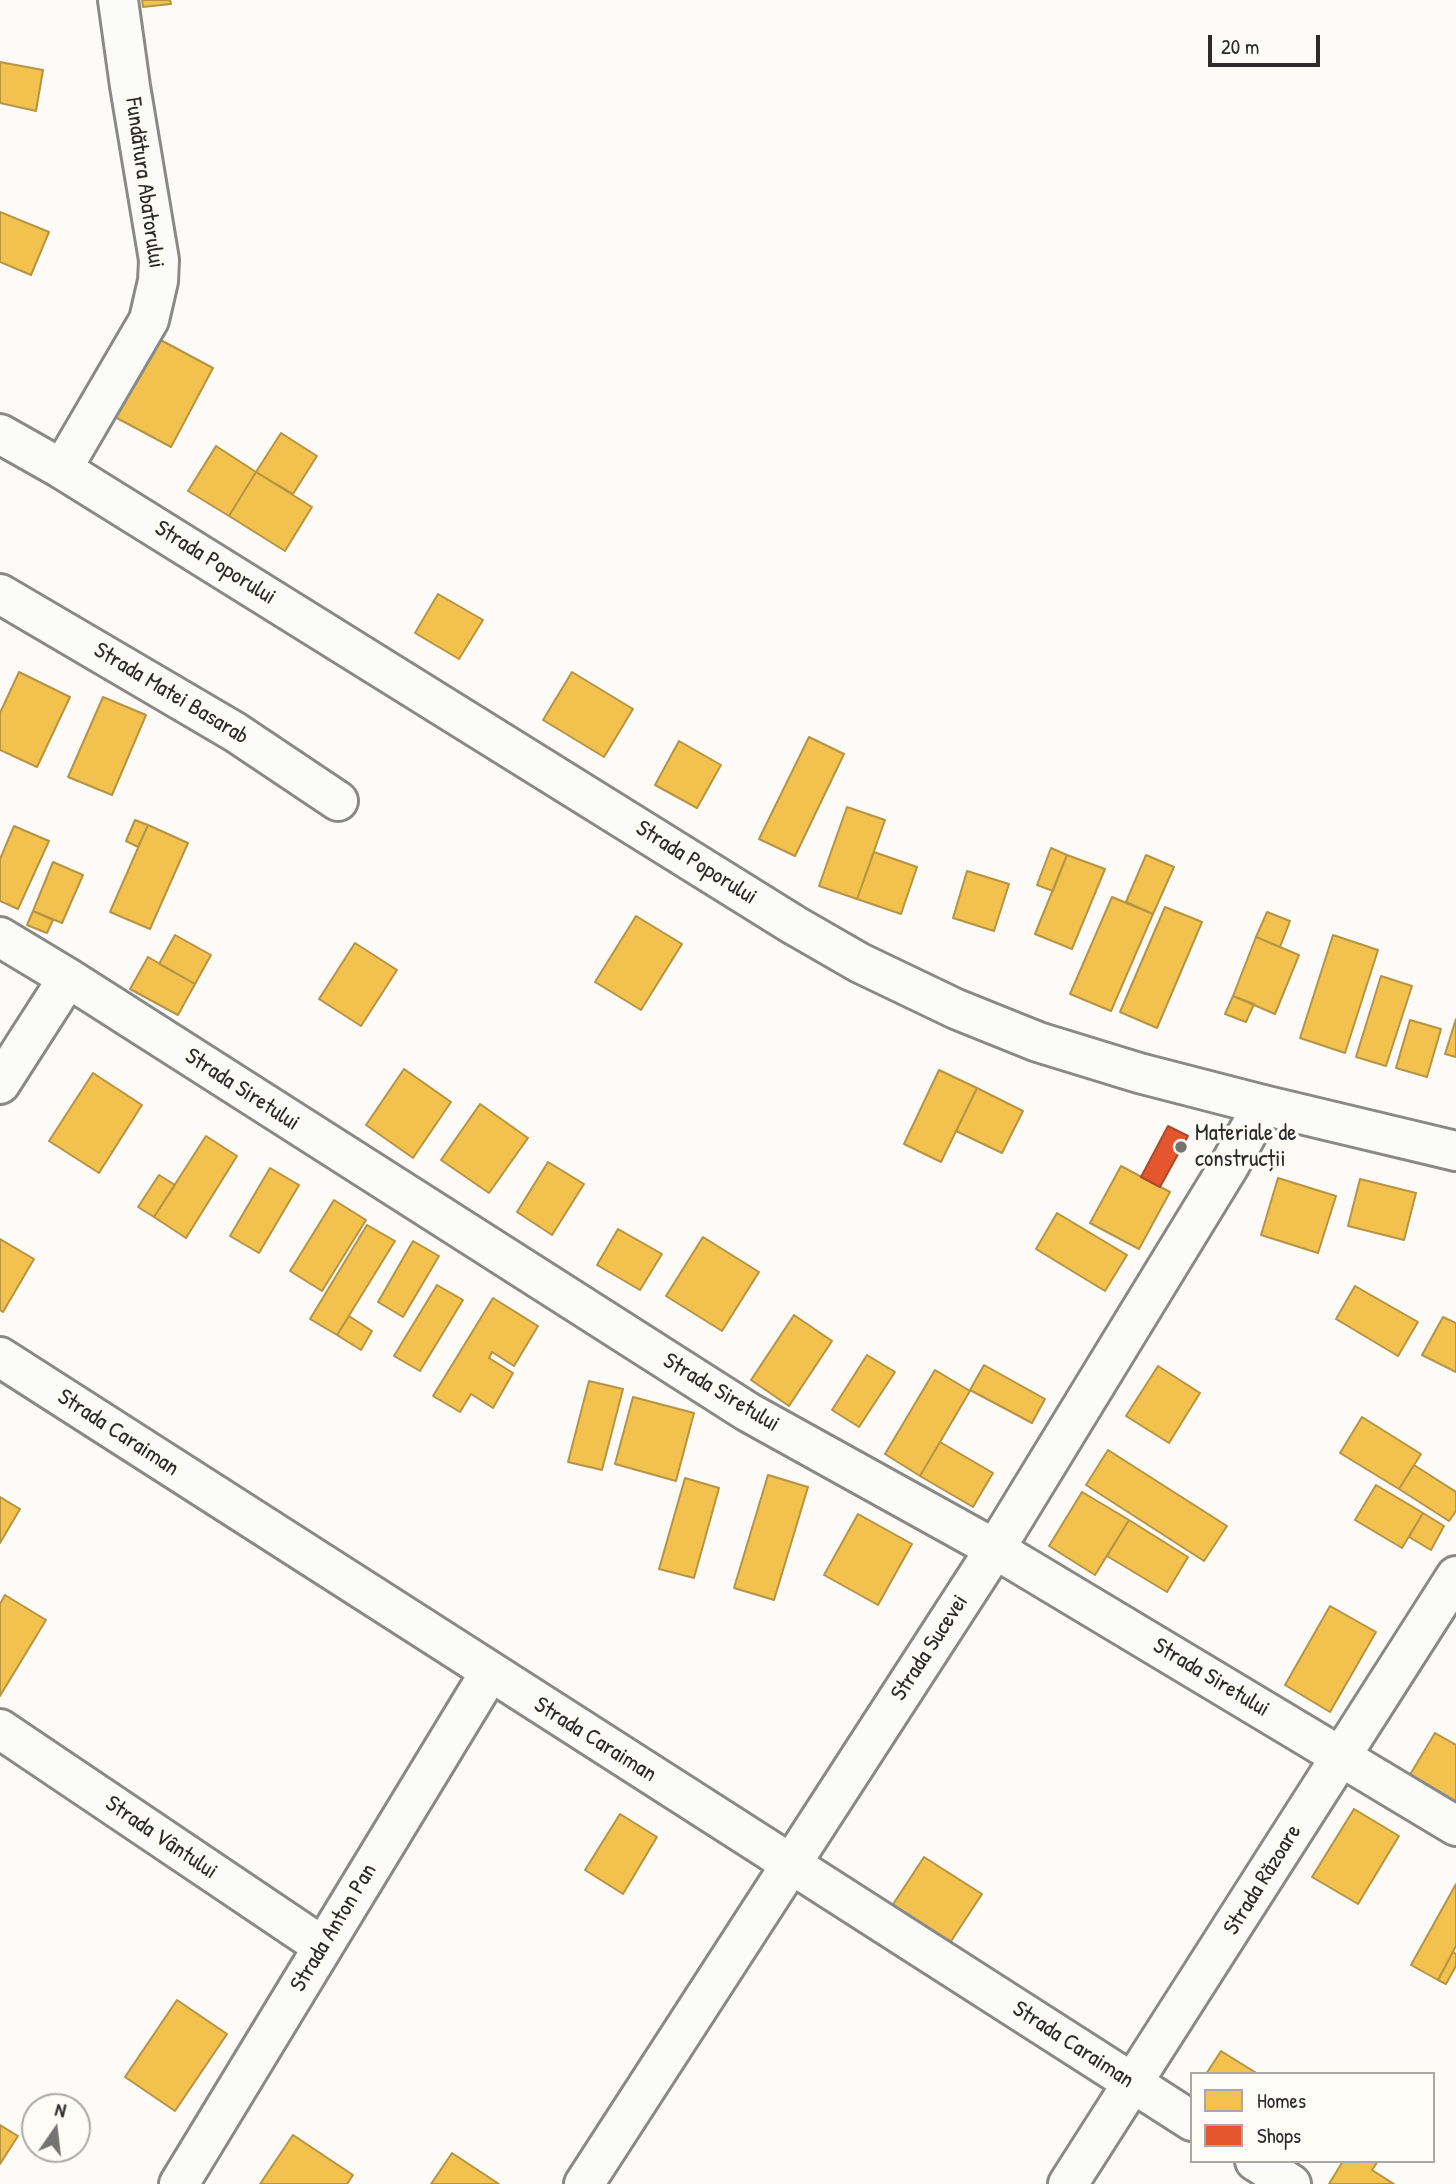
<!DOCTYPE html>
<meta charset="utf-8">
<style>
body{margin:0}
#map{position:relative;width:1456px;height:2184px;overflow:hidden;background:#fcfbf8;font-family:"Patrick Hand",sans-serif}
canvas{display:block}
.legend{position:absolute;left:1190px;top:2072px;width:245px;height:91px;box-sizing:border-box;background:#fdfcf7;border:2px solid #a9a8a5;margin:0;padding:9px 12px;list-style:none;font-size:21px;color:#2b2b2b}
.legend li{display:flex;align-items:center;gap:14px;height:35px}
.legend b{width:35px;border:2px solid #a9a8a5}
.north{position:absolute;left:21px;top:2093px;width:70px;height:70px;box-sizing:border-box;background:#fdfcf7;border:2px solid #a9a8a5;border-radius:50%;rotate:14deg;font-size:19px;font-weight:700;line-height:28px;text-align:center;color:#2b2b2b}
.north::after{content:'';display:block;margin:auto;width:24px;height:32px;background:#747473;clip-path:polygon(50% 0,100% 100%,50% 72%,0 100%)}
.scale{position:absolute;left:1208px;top:35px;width:112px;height:32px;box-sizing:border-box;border:4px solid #2b2b2b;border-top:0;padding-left:9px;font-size:21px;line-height:24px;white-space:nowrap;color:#2b2b2b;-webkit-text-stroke:5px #fdfcf7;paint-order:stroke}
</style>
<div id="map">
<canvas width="1456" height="2184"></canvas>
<ul class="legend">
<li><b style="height:19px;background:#f2c14e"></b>Homes</li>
<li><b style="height:19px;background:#e4572e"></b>Shops</li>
</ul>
<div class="north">N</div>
<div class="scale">20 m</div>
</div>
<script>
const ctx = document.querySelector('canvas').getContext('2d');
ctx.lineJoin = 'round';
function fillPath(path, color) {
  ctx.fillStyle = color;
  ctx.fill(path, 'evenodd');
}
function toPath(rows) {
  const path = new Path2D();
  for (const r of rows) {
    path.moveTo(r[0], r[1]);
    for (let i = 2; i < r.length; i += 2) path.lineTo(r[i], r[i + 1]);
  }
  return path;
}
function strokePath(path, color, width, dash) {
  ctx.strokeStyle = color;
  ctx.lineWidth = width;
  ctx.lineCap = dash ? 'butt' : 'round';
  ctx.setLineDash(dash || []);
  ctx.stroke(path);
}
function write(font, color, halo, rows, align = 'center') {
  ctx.font = font + ' "Patrick Hand",sans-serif';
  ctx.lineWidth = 7;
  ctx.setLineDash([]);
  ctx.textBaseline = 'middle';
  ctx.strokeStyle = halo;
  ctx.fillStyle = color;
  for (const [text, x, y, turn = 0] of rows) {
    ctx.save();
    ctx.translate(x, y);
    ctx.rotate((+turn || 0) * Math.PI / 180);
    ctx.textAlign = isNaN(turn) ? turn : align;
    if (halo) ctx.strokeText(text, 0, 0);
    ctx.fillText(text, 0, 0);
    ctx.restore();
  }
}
const homes = toPath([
 [142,0,170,0,171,4,143,7,142,0],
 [0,62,43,70,36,111,0,103,0,62],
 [0,212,49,232,31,275,0,262,0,212],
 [157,338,213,368,171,447,115,417,157,338],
 [281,433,317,456,293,494,256,472,281,433],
 [216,446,256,472,229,516,188,491,216,446],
 [256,472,312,507,285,551,229,516,256,472],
 [438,594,483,620,459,659,415,633,438,594],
 [19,672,70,697,37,767,0,750,0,713,19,672],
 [572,672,633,709,604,757,543,720,572,672],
 [103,697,146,715,112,795,68,777,103,697],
 [809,737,844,754,795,856,759,839,809,737],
 [679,741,721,765,697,808,655,785,679,741],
 [847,807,885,820,857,899,819,886,847,807],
 [135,820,148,825,138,847,126,841,135,820],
 [148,825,188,843,150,929,110,912,148,825],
 [14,826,49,841,18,909,0,901,0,859,14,826],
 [1051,848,1067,855,1053,891,1037,885,1051,848],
 [874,852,917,867,901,914,857,899,874,852],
 [1067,855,1105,869,1072,949,1035,934,1067,855],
 [1146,855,1174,867,1153,914,1126,902,1146,855],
 [53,862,83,875,62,923,33,911,53,862],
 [967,871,1009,884,994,931,953,918,967,871],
 [1112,897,1153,914,1111,1011,1070,994,1112,897],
 [1165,907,1202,922,1157,1028,1120,1012,1165,907],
 [33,911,53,920,47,933,27,925,33,911],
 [1267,912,1290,921,1280,947,1256,937,1267,912],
 [636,916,682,944,641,1010,595,982,636,916],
 [175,935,211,955,195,984,159,964,175,935],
 [1333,935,1378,950,1345,1053,1300,1038,1333,935],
 [1256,937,1299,955,1275,1014,1233,996,1256,937],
 [355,943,397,970,361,1026,319,999,355,943],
 [148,957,195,984,178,1015,130,989,148,957],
 [1381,976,1412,986,1386,1066,1356,1057,1381,976],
 [1233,996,1254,1004,1246,1022,1225,1014,1233,996],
 [1456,1019,1456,1057,1445,1054,1456,1019],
 [1410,1020,1441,1029,1427,1077,1396,1068,1410,1020],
 [404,1069,451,1102,413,1158,366,1125,404,1069],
 [939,1070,977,1088,941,1162,904,1144,939,1070],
 [93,1073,142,1105,99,1173,49,1141,93,1073],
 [977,1088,1023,1111,1002,1153,956,1131,977,1088],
 [480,1104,528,1138,489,1193,441,1160,480,1104],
 [206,1136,237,1156,186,1238,154,1217,206,1136],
 [548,1162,584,1184,552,1235,517,1212,548,1162],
 [1121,1166,1170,1192,1139,1249,1090,1223,1121,1166],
 [270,1168,299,1185,259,1253,230,1236,270,1168],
 [159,1175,175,1185,154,1217,138,1207,159,1175],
 [1278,1178,1336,1196,1318,1253,1261,1235,1278,1178],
 [1360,1179,1416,1193,1404,1240,1348,1226,1360,1179],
 [334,1200,366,1220,322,1291,290,1271,334,1200],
 [1057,1213,1127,1255,1105,1291,1036,1249,1057,1213],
 [367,1225,395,1241,337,1335,310,1319,367,1225],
 [618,1229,662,1254,640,1290,597,1265,618,1229],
 [703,1237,759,1272,722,1331,666,1296,703,1237],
 [0,1239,34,1259,3,1312,0,1310,0,1239],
 [413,1241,439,1256,403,1317,378,1302,413,1241],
 [437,1285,463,1300,420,1371,394,1356,437,1285],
 [1355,1286,1418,1322,1398,1356,1336,1319,1355,1286],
 [493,1298,538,1326,514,1366,492,1352,489,1358,513,1373,493,1408,471,1394,460,1412,433,1396,493,1298],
 [794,1315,832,1341,789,1406,751,1380,794,1315],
 [349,1316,372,1331,361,1350,337,1335,349,1316],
 [1443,1317,1456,1323,1456,1372,1422,1355,1443,1317],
 [867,1355,895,1372,859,1427,832,1410,867,1355],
 [984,1365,1045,1399,1032,1423,970,1390,984,1365],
 [1158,1366,1200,1393,1169,1443,1126,1416,1158,1366],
 [935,1370,970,1391,920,1476,885,1454,935,1370],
 [589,1381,623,1389,602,1470,568,1462,589,1381],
 [633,1397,694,1413,676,1481,615,1464,633,1397],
 [1362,1417,1421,1454,1399,1489,1340,1453,1362,1417],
 [940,1442,993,1473,973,1507,920,1476,940,1442],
 [1108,1450,1227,1526,1204,1561,1086,1485,1108,1450],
 [1414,1465,1456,1492,1456,1511,1449,1521,1399,1489,1414,1465],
 [768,1475,808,1487,774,1600,734,1588,768,1475],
 [685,1478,719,1488,694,1578,659,1569,685,1478],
 [1376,1485,1423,1513,1402,1548,1355,1520,1376,1485],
 [1082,1492,1129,1520,1095,1575,1049,1546,1082,1492],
 [0,1497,20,1509,0,1543,0,1497],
 [1423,1513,1444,1526,1431,1550,1409,1537,1423,1513],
 [858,1514,912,1544,878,1605,824,1575,858,1514],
 [1129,1520,1188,1557,1167,1592,1107,1556,1129,1520],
 [5,1595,46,1620,0,1696,0,1604,5,1595],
 [1330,1606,1376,1632,1330,1712,1285,1685,1330,1606],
 [1435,1733,1456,1745,1456,1814,1405,1783,1435,1733],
 [1354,1809,1399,1836,1358,1904,1312,1877,1354,1809],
 [620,1814,657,1837,623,1894,585,1870,620,1814],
 [924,1857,982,1894,944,1952,886,1915,924,1857],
 [1456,1884,1456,1946,1438,1980,1411,1965,1456,1884],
 [1453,1952,1456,1954,1456,1966,1446,1984,1438,1980,1453,1952],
 [177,2000,227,2034,175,2111,125,2077,177,2000],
 [1221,2051,1258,2074,1206,2074,1221,2051],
 [0,2125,18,2136,0,2164,0,2125],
 [293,2135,353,2175,347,2184,260,2184,293,2135],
 [452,2153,499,2184,431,2184,452,2153],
 [1343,2161,1378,2161,1372,2170,1394,2184,1329,2184,1343,2161]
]);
fillPath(homes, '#f2c14e');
strokePath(homes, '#b69444', 2);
const shops = toPath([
 [1168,1126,1188,1136,1160,1187,1141,1177,1168,1126]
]);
fillPath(shops, '#e4572e');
strokePath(shops, '#ac4a2d', 2);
const minor = toPath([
 [62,469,149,320,158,281,159,260,130,86,118,0],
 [0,594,235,732,338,801],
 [0,937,68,978,748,1412,995,1549,1456,1826],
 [0,1084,68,978],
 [0,1357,1192,2121],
 [0,1729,322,1946],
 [1255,2161,1291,2184],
 [179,2184,490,1672],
 [584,2184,995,1549,1229,1166,1263,1105],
 [1068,2184,1456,1576]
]);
const tertiary = toPath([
 [0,434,62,469,794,925,860,963,956,1009,1038,1042,1139,1073,1263,1105,1456,1151]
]);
strokePath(minor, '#898987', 44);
strokePath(tertiary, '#898987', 44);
strokePath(minor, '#fbfbf9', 38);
strokePath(tertiary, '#fbfbf9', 38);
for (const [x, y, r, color] of [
 [1181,1147,7,"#747473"]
]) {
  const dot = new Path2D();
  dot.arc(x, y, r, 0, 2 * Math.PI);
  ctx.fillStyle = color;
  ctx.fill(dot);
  strokePath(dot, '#fdfcf7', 2.5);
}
write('23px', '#2b2b2b', '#fdfcf7', [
 ["Fundătura Abatorului",144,183,82],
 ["Strada Poporului",215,563,32],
 ["Strada Matei Basarab",171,694,31],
 ["Strada Poporului",696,863,32],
 ["Strada Siretului",242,1090,33],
 ["Strada Siretului",721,1393,31],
 ["Strada Caraiman",118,1433,33],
 ["Strada Sucevei",930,1648,-57],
 ["Strada Siretului",1211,1678,31],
 ["Strada Caraiman",595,1740,32],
 ["Strada Vântului",161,1838,34],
 ["Strada Răzoare",1263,1880,-58],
 ["Strada Anton Pan",334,1928,-59],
 ["Strada Caraiman",1073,2045,33]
]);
write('23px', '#2b2b2b', '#fdfcf7', [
 ["Materiale de",1195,1134],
 ["construcții",1195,1160]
], 'left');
</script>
